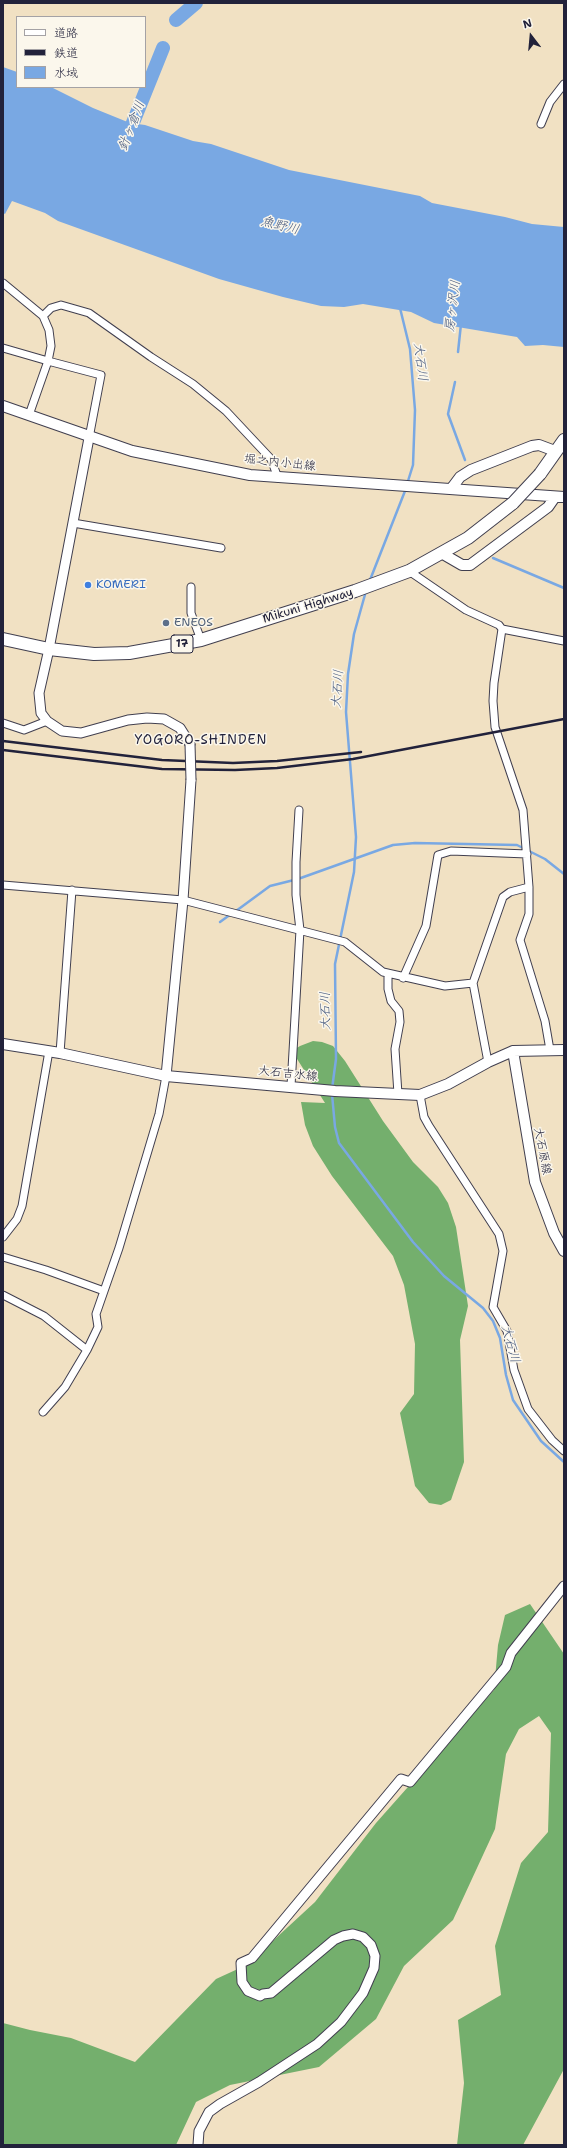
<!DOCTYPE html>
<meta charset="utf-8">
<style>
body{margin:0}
#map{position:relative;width:567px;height:2148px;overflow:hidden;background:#f1e1c3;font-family:"Shantell Sans","Klee One",sans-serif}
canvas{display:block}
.frame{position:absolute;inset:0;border:4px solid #22223b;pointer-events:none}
.legend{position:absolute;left:16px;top:16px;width:130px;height:72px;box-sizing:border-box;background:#fbf7ec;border:1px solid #a4a2a5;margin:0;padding:5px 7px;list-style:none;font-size:12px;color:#22223b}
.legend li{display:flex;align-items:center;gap:8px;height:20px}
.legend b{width:20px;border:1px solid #a4a2a5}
.north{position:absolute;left:511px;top:16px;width:40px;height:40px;-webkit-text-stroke:3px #fbf7ec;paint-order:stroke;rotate:344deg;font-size:11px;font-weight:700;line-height:16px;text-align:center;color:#22223b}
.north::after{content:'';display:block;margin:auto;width:14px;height:18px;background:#22223b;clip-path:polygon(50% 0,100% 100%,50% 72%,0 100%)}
</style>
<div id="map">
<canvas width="567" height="2148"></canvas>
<div class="frame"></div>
<ul class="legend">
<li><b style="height:5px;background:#fff"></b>道路</li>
<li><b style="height:5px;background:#22223b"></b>鉄道</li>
<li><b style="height:11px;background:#79a8e3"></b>水域</li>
</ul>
<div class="north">N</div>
</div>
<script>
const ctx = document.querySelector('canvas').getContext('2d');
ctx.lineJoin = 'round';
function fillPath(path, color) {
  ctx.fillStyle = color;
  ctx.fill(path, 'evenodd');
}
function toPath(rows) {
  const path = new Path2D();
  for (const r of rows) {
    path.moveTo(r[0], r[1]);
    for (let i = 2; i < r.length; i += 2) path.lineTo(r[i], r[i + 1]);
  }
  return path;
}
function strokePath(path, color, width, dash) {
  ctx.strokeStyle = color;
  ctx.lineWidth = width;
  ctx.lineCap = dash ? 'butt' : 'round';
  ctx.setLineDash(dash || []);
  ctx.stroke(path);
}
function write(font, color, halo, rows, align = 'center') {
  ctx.font = font + ' "Shantell Sans","Klee One",sans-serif';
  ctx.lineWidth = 3;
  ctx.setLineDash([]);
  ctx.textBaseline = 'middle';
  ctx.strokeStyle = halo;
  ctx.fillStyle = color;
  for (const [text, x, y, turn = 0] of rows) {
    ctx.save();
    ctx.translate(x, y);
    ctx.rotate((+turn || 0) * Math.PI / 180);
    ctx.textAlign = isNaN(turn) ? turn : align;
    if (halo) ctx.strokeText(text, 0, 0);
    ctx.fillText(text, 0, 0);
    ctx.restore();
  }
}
fillPath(toPath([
 [313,1041,322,1042,333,1046,345,1061,383,1121,413,1162,438,1187,448,1203,456,1227,468,1306,460,1340,464,1462,451,1500,441,1505,429,1503,415,1486,400,1413,414,1394,415,1344,404,1285,393,1256,332,1176,313,1146,305,1125,301,1102,325,1103,292,1051,300,1046],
 [530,1604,564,1654,564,2069,523,2145,457,2145,464,2083,458,2020,501,1995,495,1946,521,1863,548,1832,551,1733,539,1716,519,1729,506,1754,495,1829,453,1920,404,1966,376,2019,319,2067,230,2085,196,2102,176,2145,3,2145,3,2023,30,2030,71,2038,135,2062,216,1979,253,1962,276,1938,315,1902,376,1823,494,1690,498,1645,505,1615]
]), '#74af6d');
fillPath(toPath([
 [3,67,17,72,17,87,51,87,93,108,130,123,145,125,193,141,211,144,289,170,420,196,432,203,505,217,532,224,564,227,564,347,543,345,525,346,517,337,434,323,411,312,363,304,344,307,321,306,283,297,219,279,58,221,45,213,12,201,5,214,3,213]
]), '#79a8e3');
strokePath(toPath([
 [400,308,410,349,415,410,413,465,408,481],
 [458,352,461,324],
 [455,382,448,414,465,460],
 [493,558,564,588],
 [370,580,405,491],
 [236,911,270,886,298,879,393,845,415,843,517,845,545,859,564,874],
 [220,922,231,914],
 [332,1089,336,1059,335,964,354,872,356,837,346,712,348,674,354,634,366,591],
 [332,1094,335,1127,339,1143,413,1242,444,1276,483,1308,493,1321,500,1338,506,1375,513,1400,541,1441,564,1462]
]), '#79a8e3', 2.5);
strokePath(toPath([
 [176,20,196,3],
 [126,140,163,48]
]), '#79a8e3', 14);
const minor = toPath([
 [541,124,550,102,564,84],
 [3,283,43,316,49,330,51,346,48,361,101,375,89,438],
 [43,316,51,308,61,305,89,313,151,357,193,384,226,411,271,459,278,478],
 [3,348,48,361,29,415],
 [73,523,221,548],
 [409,571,466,610,499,625,502,629,494,683,493,701,495,727,523,810,529,887,529,914,520,940,545,1021,550,1050],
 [191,587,191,613,201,640],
 [502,629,564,641],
 [3,723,24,730,47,721],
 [3,885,183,900,345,942,383,972,445,986,473,983],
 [388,973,388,989,391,1001,399,1011,400,1022,395,1049,398,1094],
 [403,978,426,926,438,855,451,851,527,854],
 [60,1053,72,890],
 [488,1062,473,983,503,897,510,892,529,887],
 [291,1086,300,930,296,895,296,862,299,810],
 [420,1095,424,1117,429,1126,499,1234,503,1251,493,1307,507,1331,514,1370,528,1409,552,1440,564,1451],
 [3,1237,17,1219,22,1206,49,1051],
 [3,1257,46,1270,104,1291],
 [3,1295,44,1316,87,1350],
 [43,1412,65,1387,87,1350,98,1327,96,1314,119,1248,159,1114,166,1076]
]);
const tertiary = toPath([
 [89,438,49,649,39,693,41,713,47,721,62,731,81,733,128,720,147,718,164,719,180,728,190,744],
 [166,1076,183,900,191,780],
 [198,2145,199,2131,209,2112,220,2104,259,2082,317,2044,341,2022,363,1993,374,1968,375,1956,371,1945,363,1937,353,1934,343,1936,334,1940,271,1993,263,1994,260,1996,248,1991,242,1982,241,1963,252,1958,401,1779,410,1782,506,1667,511,1653,564,1586]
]);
const secondary = toPath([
 [3,406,132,451,250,475,564,497],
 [451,489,460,477,471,470,532,446,539,445,555,451],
 [443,554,462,565,470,565,548,507,555,497,560,497],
 [3,1044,60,1053,166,1076,335,1091,420,1095,448,1084,488,1062,513,1051,564,1050],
 [513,1051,535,1182,554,1233,564,1251]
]);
const trunk = toPath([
 [540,474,564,440],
 [3,639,49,649,94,654,129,653,201,640,355,591,409,571,468,538,513,503]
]);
strokePath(minor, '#413f4f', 9);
strokePath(tertiary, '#413f4f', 11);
strokePath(secondary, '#413f4f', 12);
strokePath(trunk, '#413f4f', 14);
strokePath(minor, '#fff', 7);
strokePath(tertiary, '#fff', 9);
strokePath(secondary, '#fff', 10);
strokePath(trunk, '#fff', 12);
strokePath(toPath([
 [3,741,162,760,233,763,277,761,361,752],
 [3,750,162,769,235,770,277,768,353,759,564,719]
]), '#22223b', 2.5);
const tertiaryBridge = toPath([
 [190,744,191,780]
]);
const trunkBridge = toPath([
 [513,503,540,474]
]);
strokePath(tertiaryBridge, '#413f4f', 11, []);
strokePath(trunkBridge, '#413f4f', 14, []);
strokePath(tertiaryBridge, '#fff', 9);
strokePath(trunkBridge, '#fff', 12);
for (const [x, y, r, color] of [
 [88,585,4,"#3f7fe0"],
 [166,623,4,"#5c6f8a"]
]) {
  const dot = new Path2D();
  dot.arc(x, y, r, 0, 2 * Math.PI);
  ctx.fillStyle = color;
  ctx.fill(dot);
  strokePath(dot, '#fbf7ec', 1.5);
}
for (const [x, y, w] of [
 [182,644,22]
]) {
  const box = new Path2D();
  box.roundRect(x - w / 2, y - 9, w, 18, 3);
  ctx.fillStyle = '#fbf7ec';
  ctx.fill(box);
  strokePath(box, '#22223b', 1);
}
write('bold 11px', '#22223b', null, [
 ["17",182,644]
]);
write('12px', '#22223b', '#fbf7ec', [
 ["堀之内小出線",280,463,6],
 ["Mikuni Highway",308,606,-17],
 ["大石吉水線",288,1074,6],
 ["大石原線",542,1151,79]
]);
write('12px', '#366cbe', '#fbf7ec', [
 ["KOMERI",96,585]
], 'left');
write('12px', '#4e5e75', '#fbf7ec', [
 ["ENEOS",174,623]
], 'left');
write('italic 13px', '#45587e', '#fbf7ec', [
 ["針ヶ倉川",132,126,-69],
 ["魚野川",280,226,14],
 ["房ヶ沢川",453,306,-83],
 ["大石川",420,362,83],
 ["大石川",338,689,-86],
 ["大石川",326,1011,-91],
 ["大石川",510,1344,75]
]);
ctx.letterSpacing = '1px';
write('13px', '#22223b', '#fbf7ec', [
 ["YOGORO-SHINDEN",201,741]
]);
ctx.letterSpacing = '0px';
</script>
